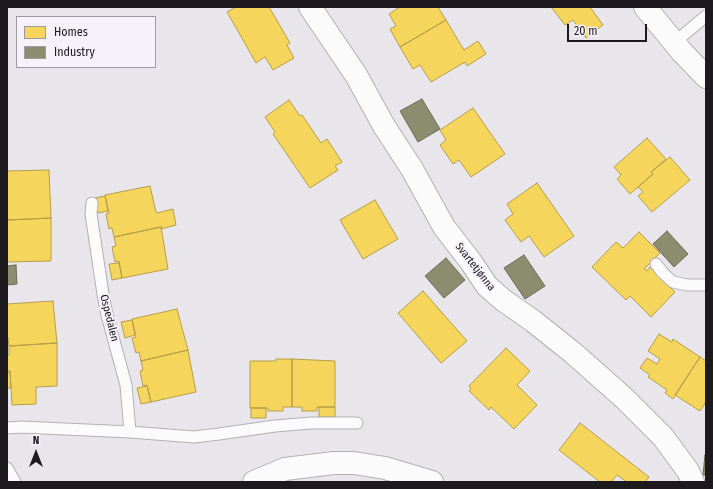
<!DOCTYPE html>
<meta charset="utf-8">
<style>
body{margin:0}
#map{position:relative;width:713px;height:489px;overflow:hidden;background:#e9e6eb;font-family:"Fira Sans Condensed",sans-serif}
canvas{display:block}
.frame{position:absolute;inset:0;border:8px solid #1c1a1d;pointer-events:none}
.legend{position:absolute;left:16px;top:16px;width:140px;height:52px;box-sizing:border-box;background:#f7f1fa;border:1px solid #9f9ba2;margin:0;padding:5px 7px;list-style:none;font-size:12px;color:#1c1a1d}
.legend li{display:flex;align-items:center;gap:8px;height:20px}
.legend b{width:20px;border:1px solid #9f9ba2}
.north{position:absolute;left:16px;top:433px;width:40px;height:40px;-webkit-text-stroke:3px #f7f1fa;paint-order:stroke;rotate:0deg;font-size:11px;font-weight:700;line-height:16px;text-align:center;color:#1c1a1d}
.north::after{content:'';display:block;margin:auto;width:14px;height:18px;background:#1c1a1d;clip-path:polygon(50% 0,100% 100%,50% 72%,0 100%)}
.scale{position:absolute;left:567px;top:24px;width:80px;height:18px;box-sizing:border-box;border:2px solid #1c1a1d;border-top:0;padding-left:5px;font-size:12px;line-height:14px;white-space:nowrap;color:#1c1a1d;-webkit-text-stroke:3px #f7f1fa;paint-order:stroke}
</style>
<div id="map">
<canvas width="713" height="489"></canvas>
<div class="frame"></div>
<ul class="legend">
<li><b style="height:11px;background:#f6d55c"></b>Homes</li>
<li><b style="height:11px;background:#8c8c6e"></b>Industry</li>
</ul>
<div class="north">N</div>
<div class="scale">20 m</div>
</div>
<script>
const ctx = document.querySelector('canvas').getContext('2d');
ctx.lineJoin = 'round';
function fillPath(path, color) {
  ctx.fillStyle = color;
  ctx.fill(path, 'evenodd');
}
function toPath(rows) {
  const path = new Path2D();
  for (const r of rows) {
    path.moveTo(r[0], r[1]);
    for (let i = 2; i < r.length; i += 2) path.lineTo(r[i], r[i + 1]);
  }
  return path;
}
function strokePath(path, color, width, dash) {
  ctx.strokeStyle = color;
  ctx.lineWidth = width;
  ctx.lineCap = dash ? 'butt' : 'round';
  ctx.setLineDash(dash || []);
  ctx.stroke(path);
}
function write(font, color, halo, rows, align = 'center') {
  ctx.font = font + ' "Fira Sans Condensed",sans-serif';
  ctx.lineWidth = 4;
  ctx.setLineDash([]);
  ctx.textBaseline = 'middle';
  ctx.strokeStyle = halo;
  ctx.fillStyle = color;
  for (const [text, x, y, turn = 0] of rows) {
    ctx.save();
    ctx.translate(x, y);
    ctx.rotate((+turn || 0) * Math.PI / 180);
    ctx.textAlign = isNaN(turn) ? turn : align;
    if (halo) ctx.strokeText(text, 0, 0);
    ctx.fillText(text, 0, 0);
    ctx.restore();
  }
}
const homes = toPath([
 [236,7,269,7,290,43,287,45,294,58,273,70,265,57,256,63,227,12,236,7],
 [400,7,438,7,446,20,400,47,390,29,396,26,389,14,400,7],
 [551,7,590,7,603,25,586,38,573,20,565,25,551,7],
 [446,20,464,50,478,41,486,54,467,66,465,62,431,82,420,65,413,69,400,47,446,20],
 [289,100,300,116,302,115,321,143,327,139,342,162,335,166,338,170,310,188,273,134,275,132,265,117,289,100],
 [473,108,505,154,471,177,459,160,453,164,440,145,446,140,440,130,473,108],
 [647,138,666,159,651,172,653,174,630,194,617,179,621,175,614,167,647,138],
 [670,157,690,180,652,212,638,196,643,192,638,187,653,174,651,172,670,157],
 [49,170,51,218,7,220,7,171,49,170],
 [537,183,574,236,544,257,529,236,521,242,505,220,513,214,507,204,537,183],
 [150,186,156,212,157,213,173,209,176,225,161,229,161,227,114,237,112,228,109,229,106,214,109,213,105,195,150,186],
 [105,196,108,211,98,213,95,198,105,196],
 [375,200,398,239,363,259,340,220,375,200],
 [51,218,51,261,7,262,7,220,51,218],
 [161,227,168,269,122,278,119,261,115,262,112,247,116,246,114,237,161,227],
 [639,232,660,253,644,269,647,271,650,267,675,292,651,317,630,296,626,300,592,267,616,242,623,248,639,232],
 [119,263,122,278,112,280,109,264,119,263],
 [423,291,467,341,441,363,398,313,423,291],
 [53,301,57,343,9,346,8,337,7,337,7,304,53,301],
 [177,309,188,350,141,361,139,352,136,353,132,338,136,337,132,319,177,309],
 [132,320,135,335,125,338,121,322,132,320],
 [659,334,672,342,673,339,700,357,673,399,665,393,667,390,648,377,650,375,640,368,647,358,657,364,660,359,648,351,659,334],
 [57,343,57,386,36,387,36,404,12,405,10,371,7,371,7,356,9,355,9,346,57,343],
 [506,348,530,371,517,385,537,405,514,429,491,407,489,410,469,391,471,388,469,386,506,348],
 [188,350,196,392,151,402,147,385,143,386,140,371,143,370,141,361,188,350],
 [700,357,706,361,706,402,700,411,675,395,700,357],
 [276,359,292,359,292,407,283,407,283,411,268,411,268,408,250,408,250,361,276,361,276,359],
 [292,359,335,361,335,407,317,407,317,411,302,411,302,407,292,407,292,359],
 [7,372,10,372,11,388,7,388,7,372],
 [147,386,151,402,141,404,137,388,147,386],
 [319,407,335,407,335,417,319,417,319,407],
 [251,408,266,408,266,418,251,418,251,408],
 [580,423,649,477,645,482,627,482,617,475,611,482,600,482,559,450,580,423]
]);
fillPath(homes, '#f6d55c');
strokePath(homes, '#b59d49', 1);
const industry = toPath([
 [422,99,440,129,418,142,400,111,422,99],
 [667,231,688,254,674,267,653,244,667,231],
 [524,255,545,286,525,299,504,268,524,255],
 [446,258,465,280,444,298,425,276,446,258],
 [16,265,17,284,7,285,7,266,16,265],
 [705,455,706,455,706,475,703,475,705,455]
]);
fillPath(industry, '#8c8c6e');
strokePath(industry, '#6a6a56', 1);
const service = toPath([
 [675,42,706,16],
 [92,203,91,214,103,294,107,315,126,385,130,432],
 [656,264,663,273,673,282,687,285,706,285],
 [7,428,21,427,130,432,194,437,219,434,275,426,311,423,357,423],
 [7,468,15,482]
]);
const minor = toPath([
 [310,7,356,75,384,126,412,169,444,227,471,262,487,286,503,300,533,321,572,352,624,398,663,437,688,471,693,482],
 [645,7,682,52,706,77]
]);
const tertiary = toPath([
 [254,482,285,469,334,463,354,463,385,468,432,482]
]);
strokePath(service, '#b1b0b3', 13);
strokePath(minor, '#b1b0b3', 24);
strokePath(tertiary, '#b1b0b3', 24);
strokePath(service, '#fcfbfc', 11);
strokePath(minor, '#fcfbfc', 22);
strokePath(tertiary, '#fcfbfc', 22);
write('11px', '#1c1a1d', '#f7f1fa', [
 ["Svartetjønna",475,267,52],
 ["Ospedalen",109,318,76]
]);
</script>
